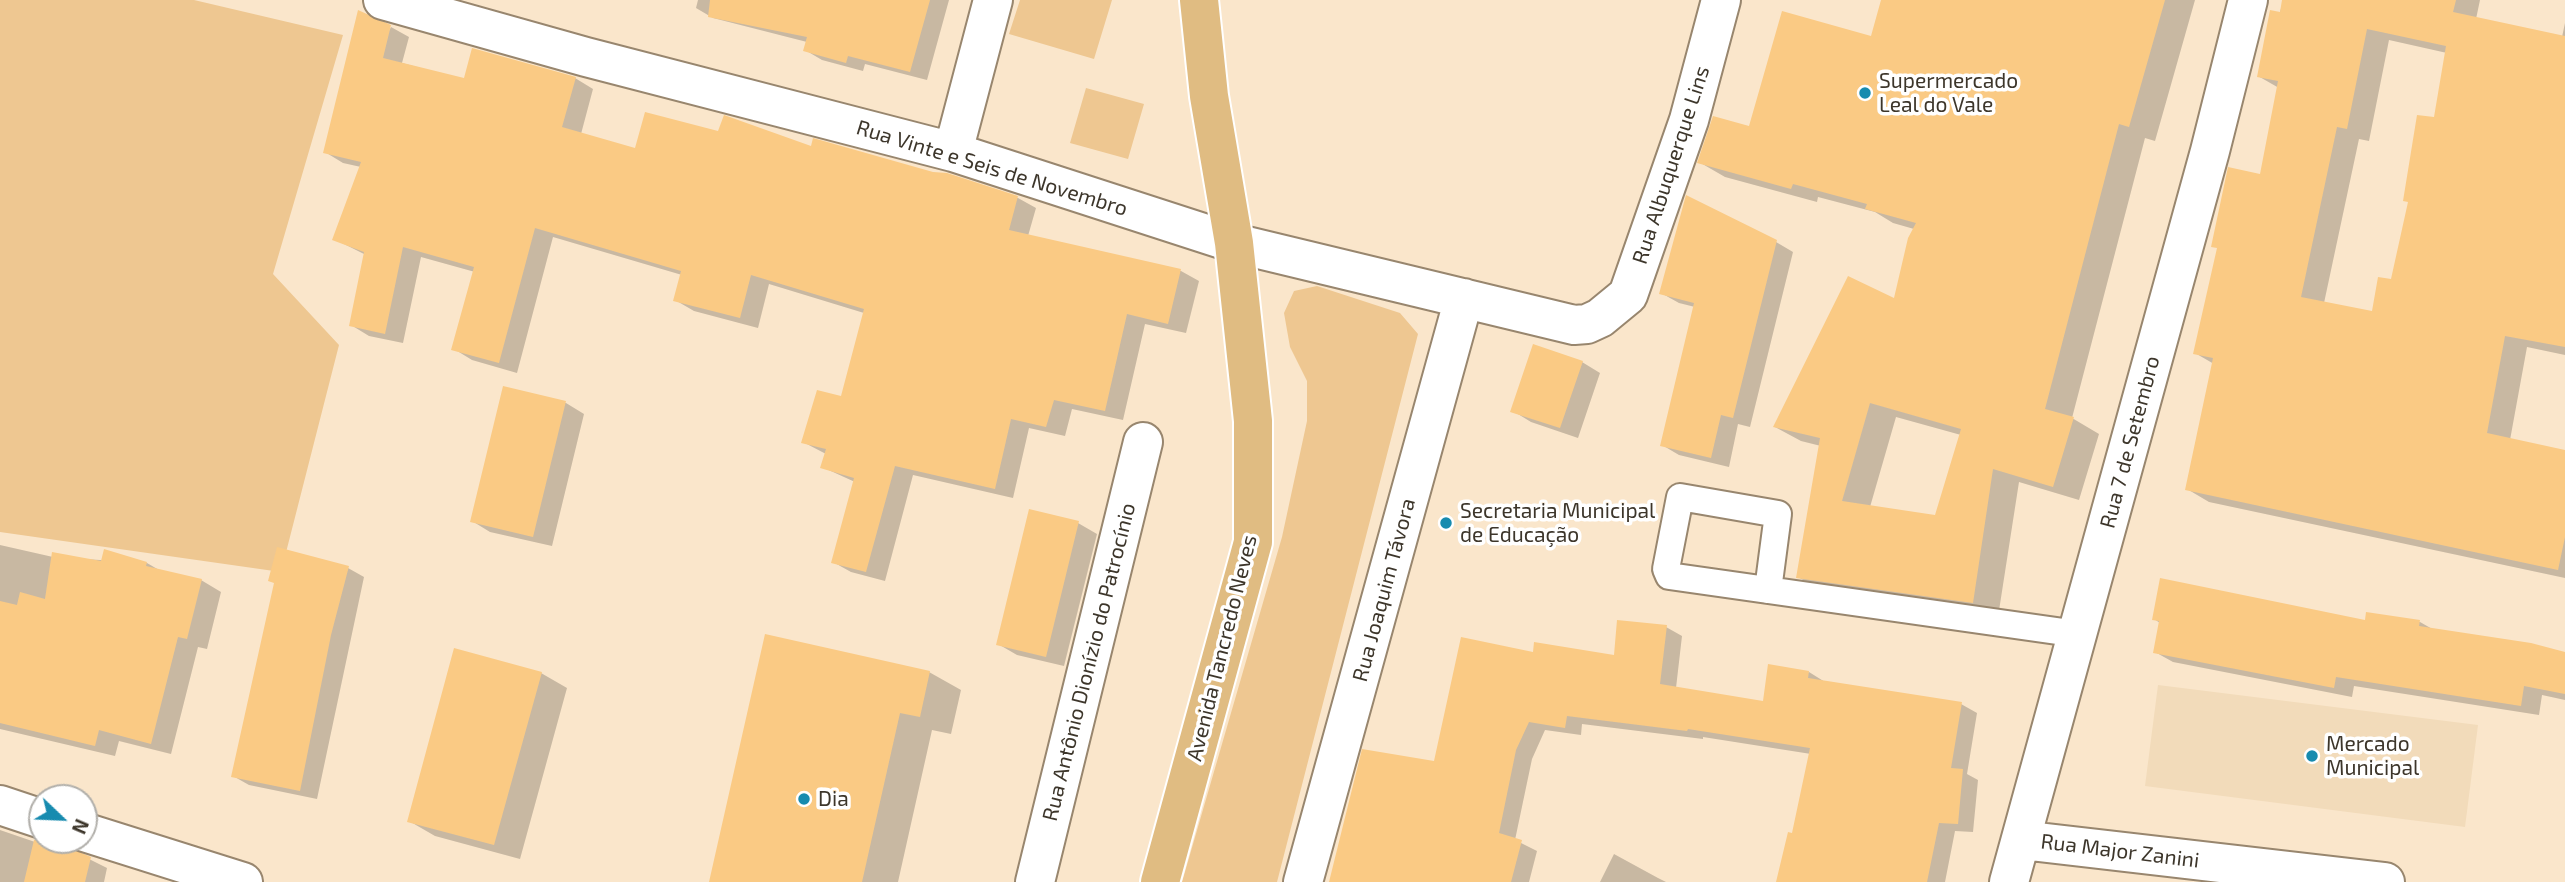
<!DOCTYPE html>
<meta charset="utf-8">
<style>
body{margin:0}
#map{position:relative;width:2565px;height:882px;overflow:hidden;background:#fae6cb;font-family:"Exo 2",sans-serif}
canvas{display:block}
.north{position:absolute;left:28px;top:784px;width:70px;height:70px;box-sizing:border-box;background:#fff;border:2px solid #b1afaa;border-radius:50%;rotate:113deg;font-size:19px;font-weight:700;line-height:28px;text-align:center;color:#3d362b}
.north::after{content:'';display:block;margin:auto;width:24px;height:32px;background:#178baf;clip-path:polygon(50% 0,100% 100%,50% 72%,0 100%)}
</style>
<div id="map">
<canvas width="2565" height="882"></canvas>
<div class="north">N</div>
</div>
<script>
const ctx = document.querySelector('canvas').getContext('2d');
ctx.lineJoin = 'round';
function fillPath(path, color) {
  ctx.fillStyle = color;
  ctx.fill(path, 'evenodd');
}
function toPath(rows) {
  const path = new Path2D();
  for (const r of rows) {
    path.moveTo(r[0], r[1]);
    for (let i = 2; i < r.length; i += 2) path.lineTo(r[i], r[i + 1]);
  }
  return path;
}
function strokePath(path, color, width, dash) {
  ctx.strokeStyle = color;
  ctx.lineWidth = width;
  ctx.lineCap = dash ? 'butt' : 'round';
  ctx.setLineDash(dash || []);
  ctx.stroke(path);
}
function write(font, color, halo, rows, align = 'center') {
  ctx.font = font + ' "Exo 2",sans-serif';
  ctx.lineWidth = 7;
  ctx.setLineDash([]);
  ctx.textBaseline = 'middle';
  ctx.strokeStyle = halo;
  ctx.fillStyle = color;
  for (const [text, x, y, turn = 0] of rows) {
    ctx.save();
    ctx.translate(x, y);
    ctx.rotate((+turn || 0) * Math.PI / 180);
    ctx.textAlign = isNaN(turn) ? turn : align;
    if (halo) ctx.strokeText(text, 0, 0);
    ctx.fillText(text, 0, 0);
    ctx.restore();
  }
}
fillPath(toPath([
 [2158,685,2478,725,2465,827,2145,786]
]), '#f2dbba');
fillPath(toPath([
 [0,0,194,0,343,35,273,274,339,345,281,572,0,532],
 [1020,0,1112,0,1094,59,1009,34],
 [1086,88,1144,104,1128,159,1070,143],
 [1317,286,1400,313,1418,334,1277,882,1182,882,1282,537,1307,421,1307,381,1290,347,1284,313,1294,291]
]), '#eec791');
fillPath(toPath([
 [698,0,949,0,927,80,865,64,863,71,822,60,805,50,807,42,713,18,696,8],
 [1883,0,2195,0,2155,141,2145,138,2072,418,2099,434,2079,500,2019,482,1998,617,1824,592,1798,577,1821,446,1801,441,1775,427,1895,301,1914,229,1893,223,1875,212,1818,197,1817,202,1725,177,1699,162,1872,38],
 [1896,417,1961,435,1936,517,1870,507],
 [2284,0,2480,0,2476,19,2562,37,2565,23,2565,355,2527,347,2510,440,2565,451,2565,578,2209,502,2187,489,2214,364,2195,353,2261,176,2279,88,2258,76],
 [2389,40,2447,53,2436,119,2392,281,2374,313,2324,303,2359,139,2369,141],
 [391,27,409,37,402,63,465,80,575,78,593,89,581,134,636,151,719,134,947,175,1018,198,1036,208,1028,236,1181,271,1199,281,1186,333,1145,324,1123,420,1072,409,1065,436,1029,428,1013,498,913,475,885,581,851,572,833,562,855,482,822,467,826,454,803,442,842,398,864,313,769,284,758,328,694,311,675,300,682,275,553,237,517,373,472,360,454,349,475,272,421,257,403,343,369,336,351,325,366,255,334,239,361,167,343,163,325,152],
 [1776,242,1793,252,1750,427,1738,424,1729,467,1679,455,1662,445,1695,307,1679,303,1661,293],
 [1582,362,1600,373,1578,438,1531,422,1513,411],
 [505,388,566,403,584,414,552,546,490,532,472,521],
 [1078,523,1097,534,1064,666,1017,655,998,644],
 [0,545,53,557,147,563,159,570,201,580,221,592,207,649,198,647,171,754,119,741,115,756,0,729],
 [348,568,364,577,317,799,249,785,233,776],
 [2368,614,2420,622,2434,630,2565,654,2565,700,2542,695,2539,715,2354,686,2352,697,2173,662,2155,652,2160,623,2154,619,2366,622],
 [1666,627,1682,636,1676,688,1764,703,1809,672,1825,682,1961,704,1977,713,1967,774,1978,780,1973,832,1955,831,1945,882,1778,882,1793,835,1811,754,1703,737,1703,739,1582,724,1581,735,1545,730,1532,759,1515,840,1537,851,1529,882,1330,882,1534,654,1615,657],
 [929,672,961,690,951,734,932,730,898,882,714,882],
 [541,673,567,688,520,859,435,836,409,821],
 [0,830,35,842,64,840,80,849,83,856,107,868,104,882,0,882],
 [1614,854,1658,878,1666,882,1600,882]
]), '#0003');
fillPath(toPath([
 [710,0,930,0,910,72,848,56,846,63,803,51,807,37,708,17],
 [1881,0,2165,0,2129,127,2119,124,2045,409,2074,417,2053,487,1993,469,1973,603,1796,578,1820,438,1773,427,1848,276,1894,298,1908,238,1916,223,1865,209,1867,204,1793,184,1791,189,1697,163,1713,116,1749,126,1782,11,1871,36],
 [1870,403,1961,429,1935,515,1842,501],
 [2282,0,2456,0,2453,12,2565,36,2565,347,2505,336,2487,433,2565,450,2565,537,2558,570,2185,490,2213,358,2193,354,2217,248,2211,247,2228,167,2260,174,2278,81,2257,77,2270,10,2280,12],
 [2367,29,2446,46,2434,117,2417,115,2403,201,2408,202,2391,279,2378,277,2372,311,2301,297,2337,127,2347,129],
 [358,10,391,25,383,58,464,78,472,48,576,77,562,127,635,148,645,112,718,131,724,115,811,146,813,138,933,172,947,173,1018,196,1009,230,1181,269,1168,324,1127,314,1105,411,1054,400,1046,427,1011,419,995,489,895,466,866,572,831,563,854,478,820,468,826,449,801,443,817,390,841,396,864,309,751,275,740,318,673,301,681,271,535,228,499,363,451,350,474,267,403,247,385,334,349,326,364,252,332,240,361,162,323,153],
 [1686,195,1777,240,1733,418,1721,415,1711,458,1660,446,1694,303,1659,294],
 [1533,344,1583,361,1560,428,1510,412],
 [503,386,566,401,533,537,470,522],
 [1029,509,1079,521,1046,657,996,645],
 [277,547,349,566,331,635,300,791,231,777,274,583,268,581],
 [104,549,147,562,146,566,202,579,187,639,178,637,151,744,99,730,95,746,0,723,0,601,17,605,20,592,45,599,52,552,101,561],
 [2160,578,2365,620,2366,612,2420,620,2419,626,2531,643,2565,652,2565,694,2524,686,2521,706,2336,677,2334,688,2153,653,2159,621,2152,620],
 [1617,620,1667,625,1660,684,1763,701,1768,664,1809,671,1808,678,1962,702,1951,768,1963,769,1958,824,1939,823,1927,882,1776,882,1788,832,1792,833,1810,748,1688,729,1687,731,1567,716,1565,728,1529,722,1516,750,1499,833,1522,840,1511,882,1329,882,1362,749,1434,761,1461,637,1533,652,1534,642,1614,655],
 [765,634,930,671,920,717,900,713,862,882,709,882],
 [454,648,542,672,494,845,407,822],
 [34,840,64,840,68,847,91,857,85,882,24,882]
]), '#faca84');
const lane = toPath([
 [1768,590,1778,514,1680,497,1666,569,1669,576,2078,634]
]);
const street = toPath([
 [383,0,586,57,953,152,1234,243,1574,325,1587,324,1600,318,1628,295,1689,120,1721,0],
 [953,152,993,0],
 [0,805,42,819],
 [84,832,243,882],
 [2021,840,2385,882],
 [1035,882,1143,442],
 [1303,882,1464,298],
 [2009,882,2210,151,2248,0]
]);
const primary = toPath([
 [1160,882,1253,542,1253,421,1234,243,1209,96,1199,0]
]);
strokePath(lane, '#98866e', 30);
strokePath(street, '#98866e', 42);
strokePath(primary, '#fff', 42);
strokePath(lane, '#fff', 26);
strokePath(street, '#fff', 38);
strokePath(primary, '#e0bc82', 38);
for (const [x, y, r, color] of [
 [1865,93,7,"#178baf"],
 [1446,523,7,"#178baf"],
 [2312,756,7,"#178baf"],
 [804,799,7,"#178baf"]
]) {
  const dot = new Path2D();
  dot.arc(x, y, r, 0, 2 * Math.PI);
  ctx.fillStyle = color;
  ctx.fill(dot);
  strokePath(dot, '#fff', 2.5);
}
write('21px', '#3d362b', '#fff', [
 ["Supermercado",1879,81],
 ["Leal do Vale",1879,105],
 ["Secretaria Municipal",1460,511],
 ["de Educação",1460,535],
 ["Mercado",2326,744],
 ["Municipal",2326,768],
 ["Dia",818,799]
], 'left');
write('21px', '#3d362b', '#fff', [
 ["Rua Albuquerque Lins",1671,165,-72],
 ["Rua Vinte e Seis de Novembro",992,168,17],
 ["Rua 7 de Setembro",2130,442,-75],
 ["Rua Joaquim Távora",1384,590,-75],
 ["Avenida Tancredo Neves",1222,648,-76],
 ["Rua Antônio Dionízio do Patrocínio",1089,662,-76],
 ["Rua Major Zanini",2120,851,7]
]);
</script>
